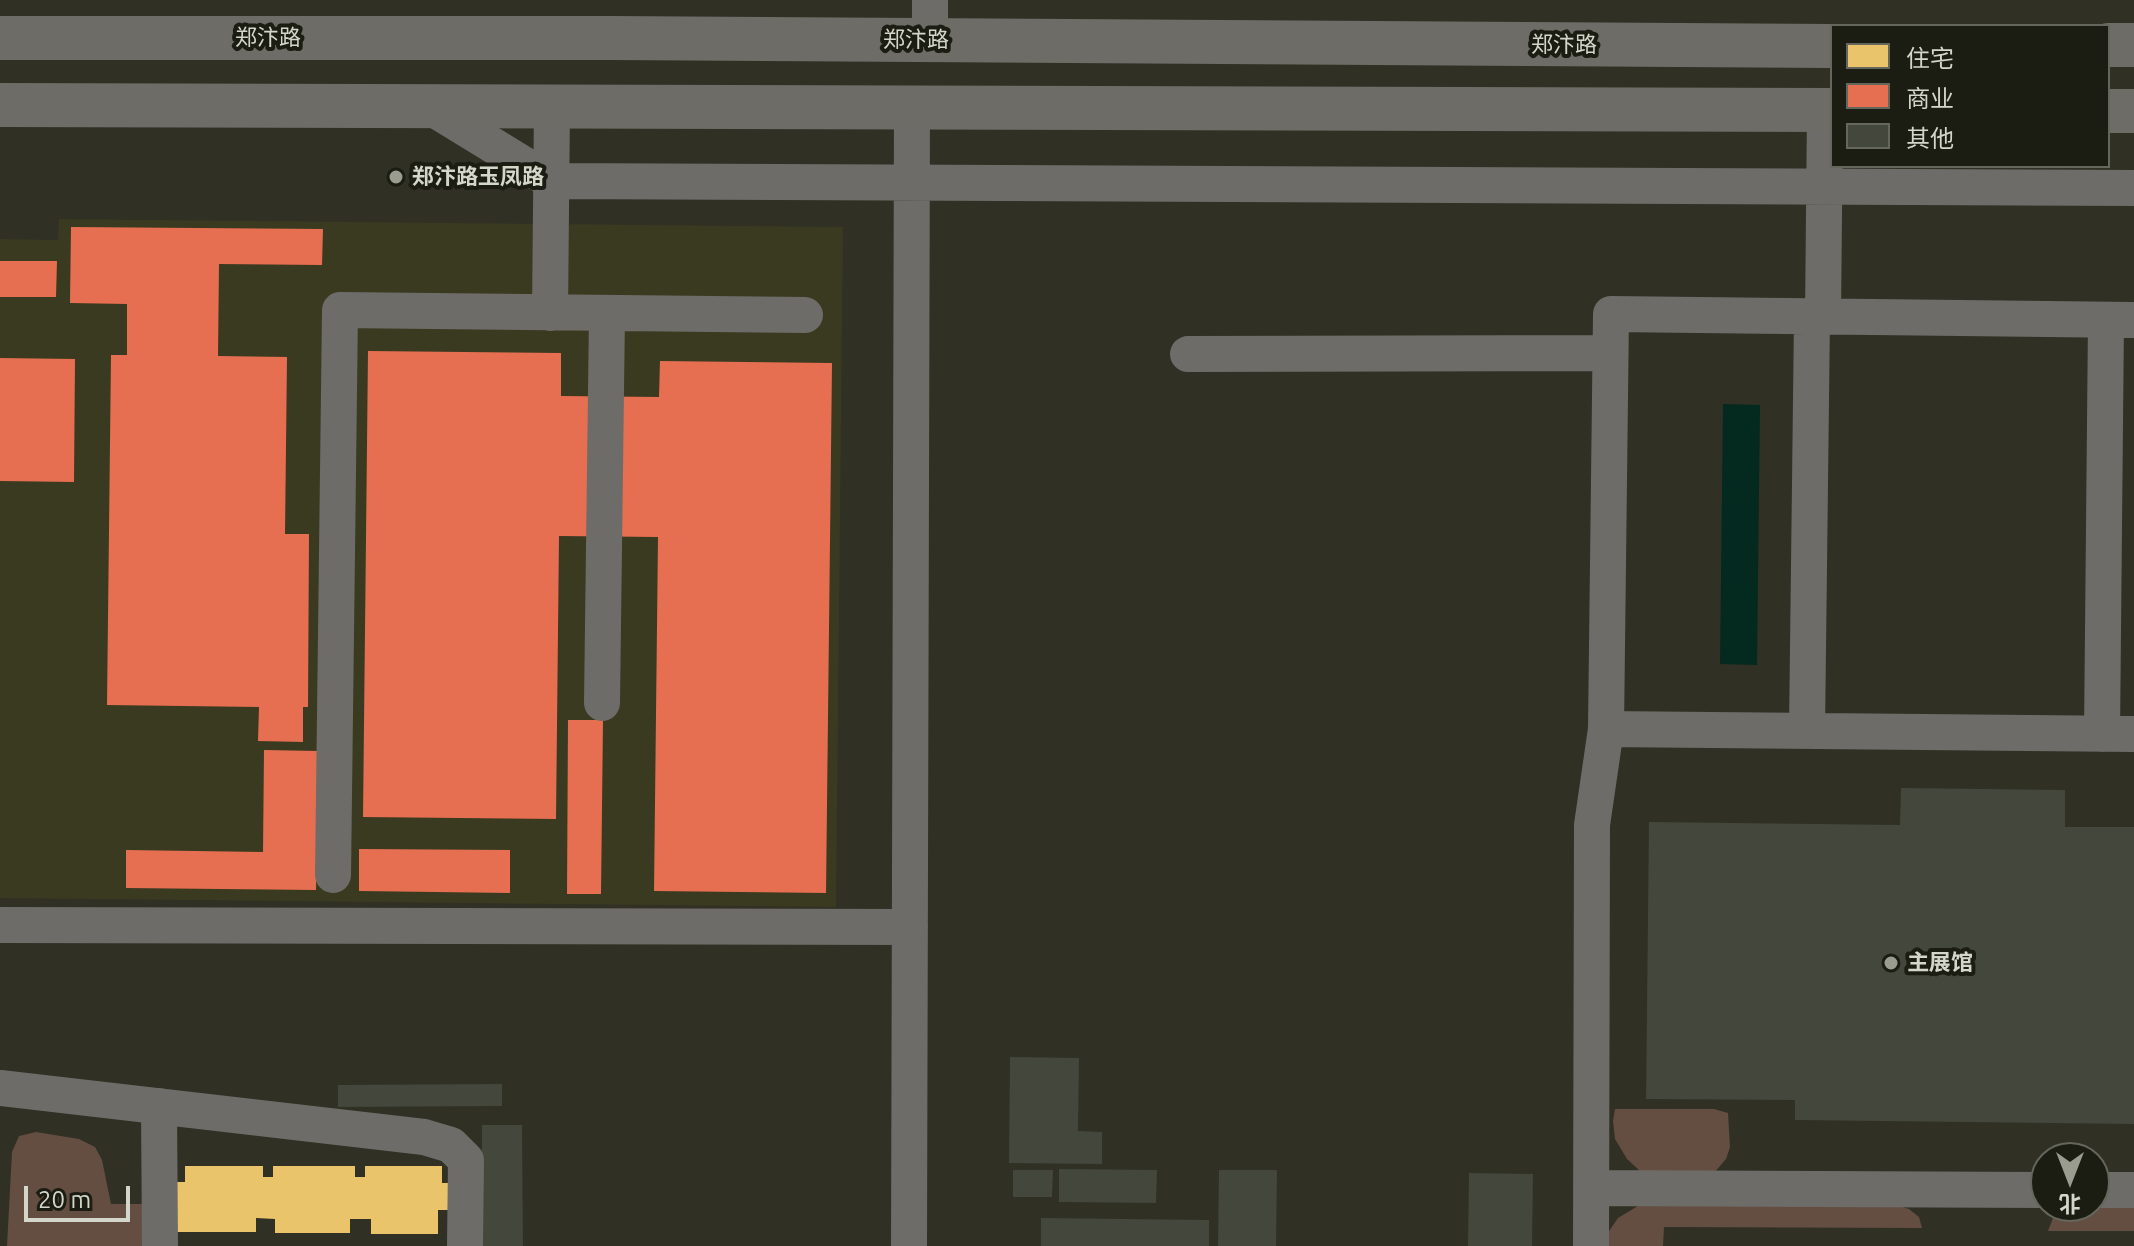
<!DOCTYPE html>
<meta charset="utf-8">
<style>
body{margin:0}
#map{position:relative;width:2134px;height:1246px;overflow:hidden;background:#303025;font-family:Ubuntu,"Noto Sans SC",sans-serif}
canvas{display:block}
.legend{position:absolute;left:1830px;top:24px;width:280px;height:144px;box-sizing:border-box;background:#1b1c12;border:2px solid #65665c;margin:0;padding:10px 14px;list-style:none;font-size:24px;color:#d5d6ca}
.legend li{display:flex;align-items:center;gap:16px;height:40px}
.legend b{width:40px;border:2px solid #65665c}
.north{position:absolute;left:2030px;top:1142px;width:80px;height:80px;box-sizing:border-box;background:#1b1c12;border:2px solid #65665c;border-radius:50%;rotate:180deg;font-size:22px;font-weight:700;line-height:32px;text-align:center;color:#d5d6ca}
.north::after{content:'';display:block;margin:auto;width:28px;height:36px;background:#9b9c90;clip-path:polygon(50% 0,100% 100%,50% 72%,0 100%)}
.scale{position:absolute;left:24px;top:1186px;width:106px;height:36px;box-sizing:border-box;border:4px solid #d5d6ca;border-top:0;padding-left:10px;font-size:24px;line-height:28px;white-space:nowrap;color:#d5d6ca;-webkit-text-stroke:6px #1b1c12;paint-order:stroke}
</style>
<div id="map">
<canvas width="2134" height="1246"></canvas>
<ul class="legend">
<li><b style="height:22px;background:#e9c46a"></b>住宅</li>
<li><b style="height:22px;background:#e76f51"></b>商业</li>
<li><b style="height:22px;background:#43473c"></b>其他</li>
</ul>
<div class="north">北</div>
<div class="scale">20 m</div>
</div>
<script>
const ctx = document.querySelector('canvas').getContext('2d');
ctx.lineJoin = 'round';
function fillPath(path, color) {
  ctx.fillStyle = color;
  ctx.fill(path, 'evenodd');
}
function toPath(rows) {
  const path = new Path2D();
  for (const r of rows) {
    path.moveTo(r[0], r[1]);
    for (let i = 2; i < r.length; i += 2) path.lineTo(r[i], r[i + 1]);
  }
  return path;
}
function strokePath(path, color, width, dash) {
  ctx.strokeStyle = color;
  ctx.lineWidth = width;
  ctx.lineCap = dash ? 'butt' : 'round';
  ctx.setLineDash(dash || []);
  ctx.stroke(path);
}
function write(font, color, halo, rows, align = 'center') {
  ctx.font = font + ' Ubuntu,"Noto Sans SC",sans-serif';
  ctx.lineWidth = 8;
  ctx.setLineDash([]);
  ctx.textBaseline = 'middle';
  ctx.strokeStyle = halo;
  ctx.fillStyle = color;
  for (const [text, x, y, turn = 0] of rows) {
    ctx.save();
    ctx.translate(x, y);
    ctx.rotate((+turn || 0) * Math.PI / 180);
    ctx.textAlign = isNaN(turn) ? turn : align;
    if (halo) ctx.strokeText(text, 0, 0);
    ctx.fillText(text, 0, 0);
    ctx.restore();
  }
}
fillPath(toPath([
 [59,219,843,227,836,907,0,898,0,239,58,240]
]), '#3a3a21');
fillPath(toPath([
 [1615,1109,1714,1109,1728,1113,1730,1147,1726,1159,1714,1173,1641,1172,1627,1159,1615,1139,1613,1121],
 [36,1132,79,1139,95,1147,102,1160,111,1204,145,1204,146,1246,7,1246,12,1152,19,1136],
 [1885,1202,1909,1209,1919,1217,1922,1228,1664,1227,1663,1246,1606,1246,1607,1234,1618,1218,1641,1204],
 [2134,1202,2134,1231,2048,1231,2056,1210,2062,1206]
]), '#644e42');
fillPath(toPath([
 [1723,404,1760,405,1757,665,1720,664]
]), '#04291f');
fillPath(toPath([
 [185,1166,263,1166,263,1177,273,1177,273,1166,355,1166,355,1177,365,1177,365,1166,442,1166,442,1183,452,1183,452,1210,438,1210,438,1234,371,1234,371,1219,350,1219,350,1233,275,1233,275,1219,256,1218,256,1232,176,1232,171,1182,185,1182]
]), '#e9c46a');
fillPath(toPath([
 [71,227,323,229,322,265,219,264,218,356,287,357,285,534,309,534,308,707,303,707,303,742,258,741,259,707,107,705,111,355,127,355,127,304,70,303],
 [0,261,57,261,56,297,0,297],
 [368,351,561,353,561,396,659,397,660,361,832,363,826,893,654,891,658,537,559,536,556,819,363,817],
 [0,358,75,359,74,482,0,481],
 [568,720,603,720,601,894,567,894],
 [264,750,318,751,316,890,126,888,126,850,263,852],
 [359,849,510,850,510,893,359,891]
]), '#e76f51');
fillPath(toPath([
 [1901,788,2065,790,2065,827,2134,827,2134,1124,1795,1120,1795,1100,1646,1099,1649,822,1900,825],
 [1010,1057,1079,1058,1078,1131,1102,1132,1102,1164,1009,1163],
 [502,1084,502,1106,338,1107,338,1085],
 [482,1125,522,1125,523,1246,482,1246],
 [1059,1169,1157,1170,1156,1203,1059,1202],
 [1013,1170,1053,1170,1052,1197,1013,1197],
 [1219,1170,1277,1170,1276,1246,1218,1246],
 [1469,1173,1533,1174,1532,1246,1468,1246],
 [1041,1218,1209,1220,1209,1246,1041,1246]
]), '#43473c');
strokePath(toPath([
 [930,40,930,0],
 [427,105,551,181,2134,188],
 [550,313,552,105],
 [1823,317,1825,110],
 [2134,320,1611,314,1606,729,2134,734],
 [1188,354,1610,353],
 [602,703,607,313],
 [1807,731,1812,317],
 [2102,734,2106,320],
 [333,875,340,310,805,315],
 [0,925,910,927],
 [0,1088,424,1137,451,1145,466,1160,465,1246],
 [159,1106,160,1246],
 [1591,1188,2046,1190],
 [2094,1190,2134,1190],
 [909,1246,912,107],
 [1591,1246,1592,825,1606,729]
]), '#6e6c68', 36);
strokePath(toPath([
 [0,38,612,38,1832,46],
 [2108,45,2134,45],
 [0,105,1832,110],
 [2108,111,2134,111]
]), '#6e6c66', 44);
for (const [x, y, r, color] of [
 [396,177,8,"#9b9c90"],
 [1891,963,8,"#9b9c90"]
]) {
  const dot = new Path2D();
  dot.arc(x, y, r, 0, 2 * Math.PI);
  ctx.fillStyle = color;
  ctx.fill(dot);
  strokePath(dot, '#1b1c12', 3);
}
write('22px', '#d5d6ca', '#1b1c12', [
 ["郑汴路",268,38],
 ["郑汴路",916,40],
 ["郑汴路",1564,45]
]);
write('bold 22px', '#d5d6ca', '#1b1c12', [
 ["郑汴路玉凤路",412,177],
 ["主展馆",1907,963]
], 'left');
</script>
